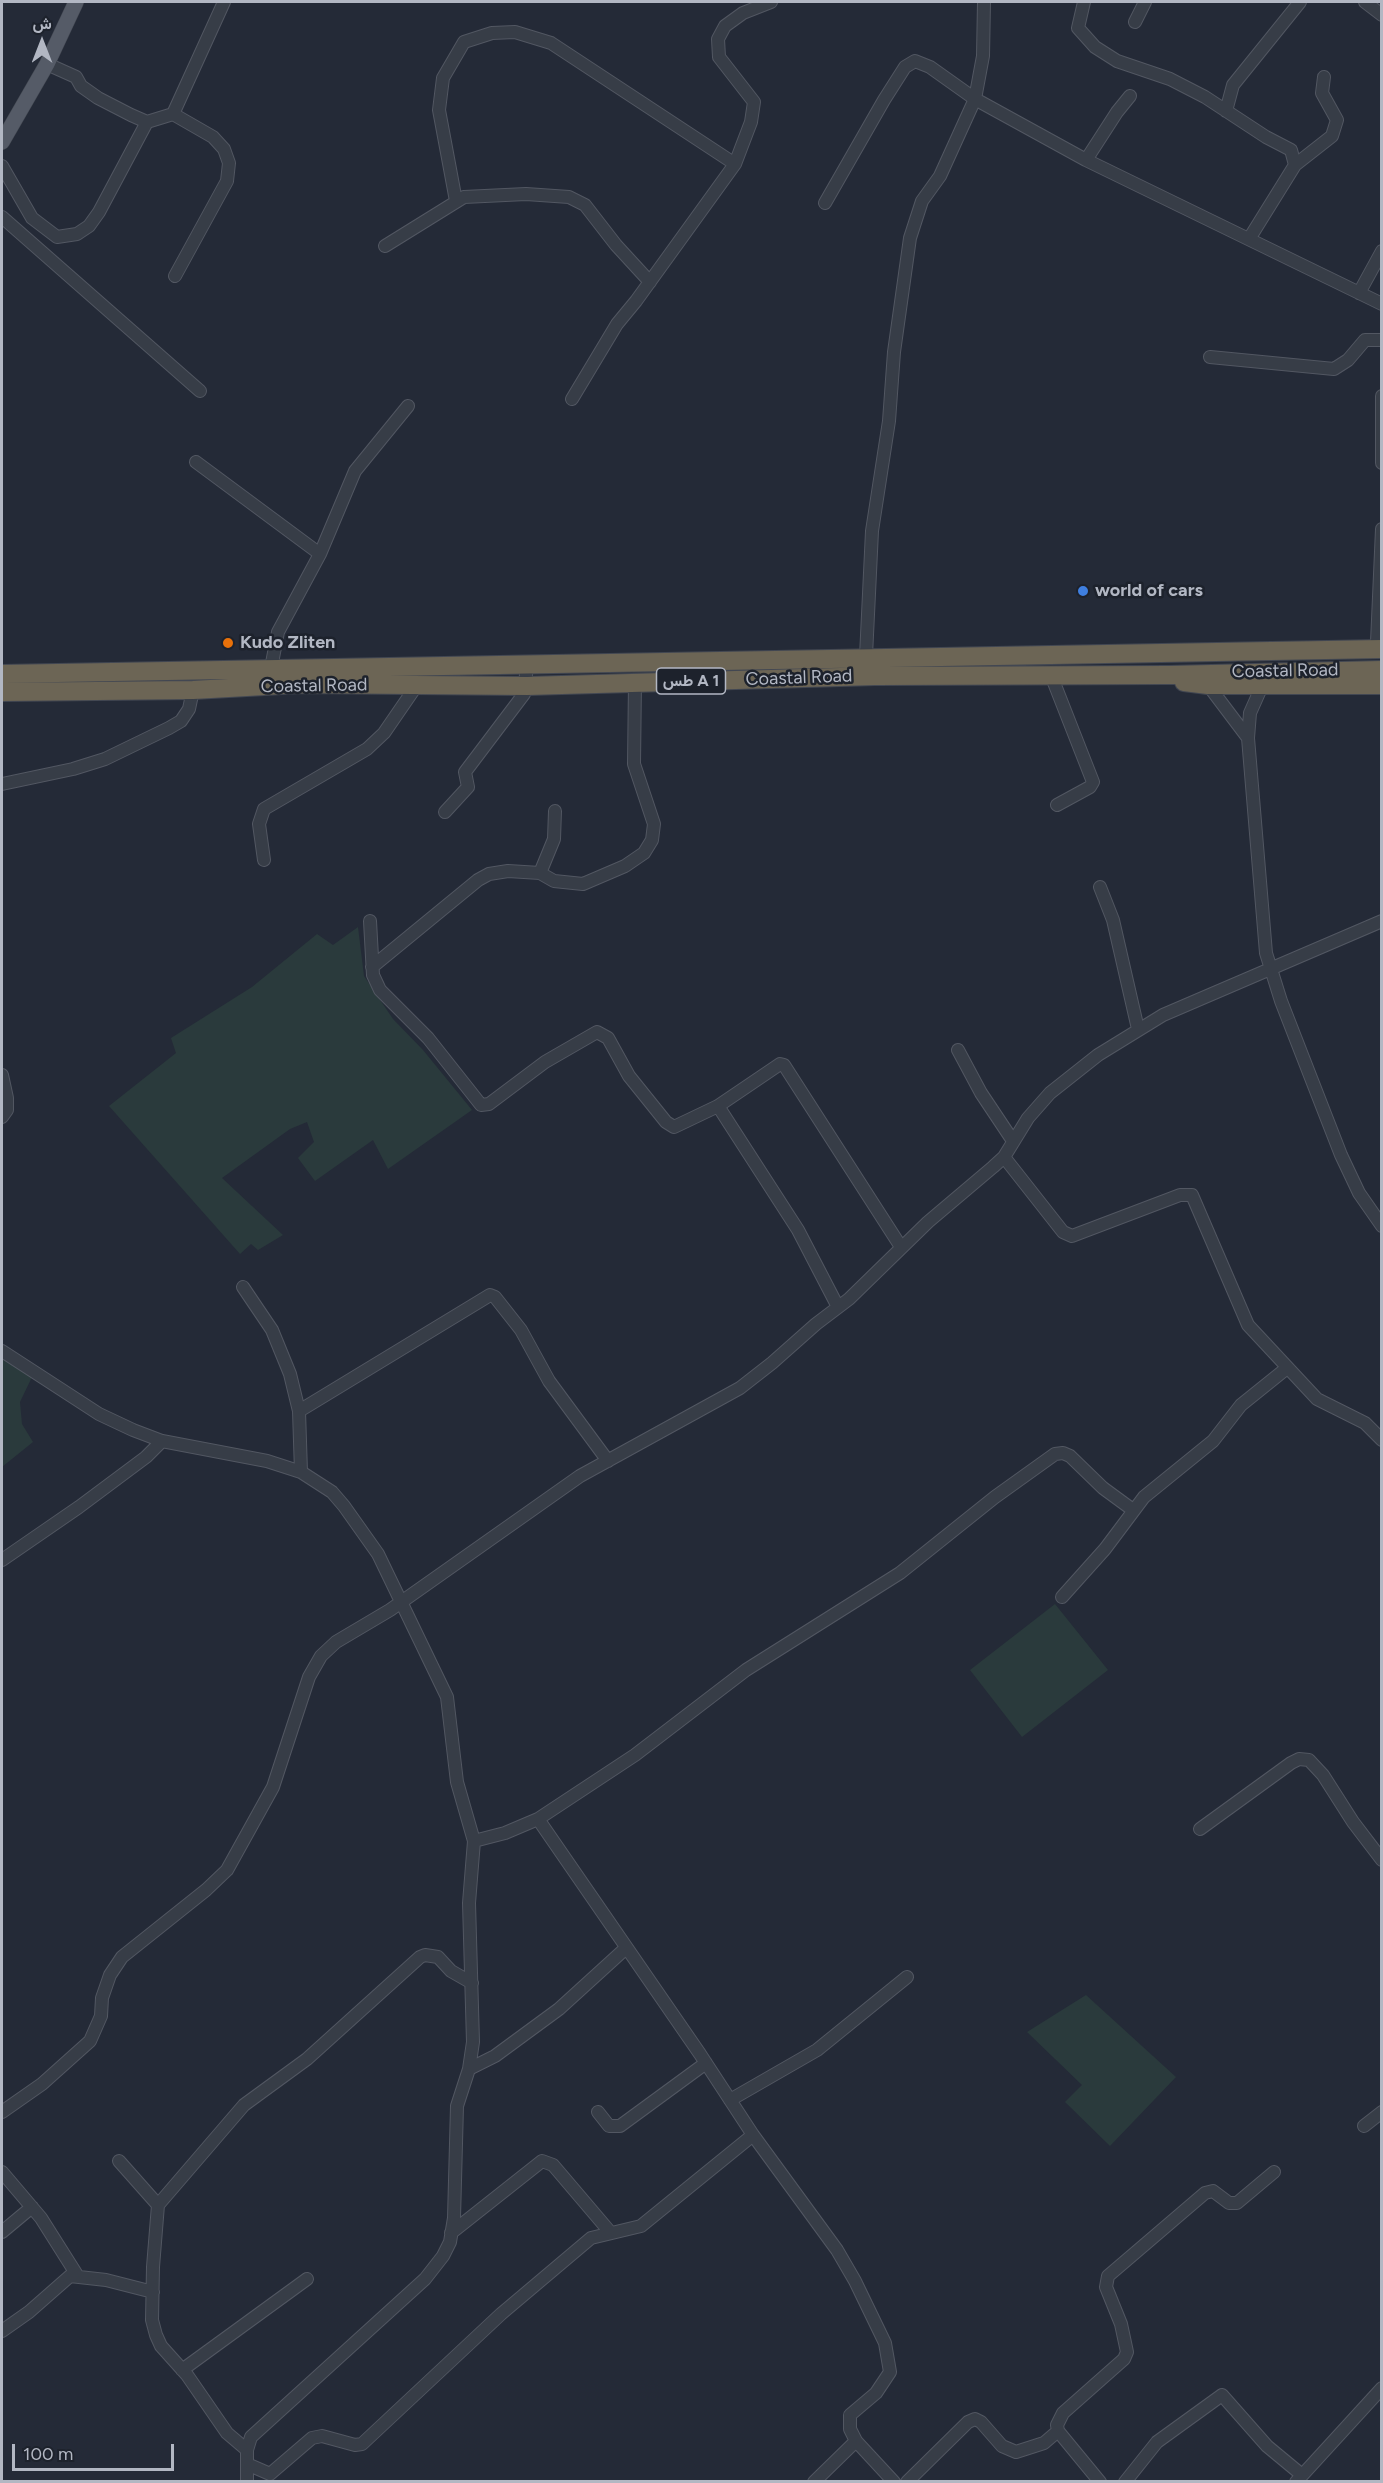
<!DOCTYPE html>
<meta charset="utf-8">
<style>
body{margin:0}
#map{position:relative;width:1383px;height:2483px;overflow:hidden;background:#242a37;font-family:Figtree,Vazirmatn,sans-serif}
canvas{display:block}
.frame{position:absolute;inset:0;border:3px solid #b2b7c3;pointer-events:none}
.north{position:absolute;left:12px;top:12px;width:60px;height:60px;-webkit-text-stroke:4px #1d222c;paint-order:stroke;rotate:0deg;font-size:16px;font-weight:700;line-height:24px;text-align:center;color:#b2b7c3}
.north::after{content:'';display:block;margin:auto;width:21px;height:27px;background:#b2b7c3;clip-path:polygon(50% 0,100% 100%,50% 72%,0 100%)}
.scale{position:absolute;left:12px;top:2444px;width:162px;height:27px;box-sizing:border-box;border:3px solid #b2b7c3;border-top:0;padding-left:8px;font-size:18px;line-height:21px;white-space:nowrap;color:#b2b7c3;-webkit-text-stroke:4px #1d222c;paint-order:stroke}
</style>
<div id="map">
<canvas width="1383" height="2483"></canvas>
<div class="frame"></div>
<div class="north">ش</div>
<div class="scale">100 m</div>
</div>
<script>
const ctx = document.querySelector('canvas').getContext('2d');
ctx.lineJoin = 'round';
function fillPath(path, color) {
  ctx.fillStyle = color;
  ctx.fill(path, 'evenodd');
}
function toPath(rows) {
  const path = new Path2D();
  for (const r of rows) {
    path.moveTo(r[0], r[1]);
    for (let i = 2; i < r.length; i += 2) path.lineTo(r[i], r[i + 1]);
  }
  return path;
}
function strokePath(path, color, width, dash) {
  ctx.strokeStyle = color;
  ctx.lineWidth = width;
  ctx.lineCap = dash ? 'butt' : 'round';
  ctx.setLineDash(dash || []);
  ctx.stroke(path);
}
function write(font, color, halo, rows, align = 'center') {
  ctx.font = font + ' Figtree,Vazirmatn,sans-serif';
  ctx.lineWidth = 5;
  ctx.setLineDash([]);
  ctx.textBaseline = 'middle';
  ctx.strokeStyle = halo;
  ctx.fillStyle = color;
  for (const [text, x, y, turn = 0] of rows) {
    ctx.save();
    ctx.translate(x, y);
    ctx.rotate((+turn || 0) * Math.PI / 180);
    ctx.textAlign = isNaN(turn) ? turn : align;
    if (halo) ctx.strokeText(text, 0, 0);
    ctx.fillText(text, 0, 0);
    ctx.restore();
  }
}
fillPath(toPath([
 [358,927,364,976,393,1019,423,1050,472,1110,388,1169,373,1140,315,1181,298,1158,314,1142,307,1122,290,1129,222,1178,283,1235,258,1250,251,1244,240,1254,109,1106,176,1053,171,1038,252,987,317,934,333,945],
 [2,1354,32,1377,20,1402,22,1424,33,1442,2,1467],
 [1055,1604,1108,1670,1022,1737,970,1670],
 [1086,1995,1176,2077,1110,2146,1065,2102,1082,2085,1027,2032]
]), '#2a3a3c');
const minor = toPath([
 [1084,2,1078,28,1095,47,1117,61,1170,79,1205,97,1266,137,1291,150,1295,165],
 [1365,2,1382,15],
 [1135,22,1145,2],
 [47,64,76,77,81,86,98,98,131,115,147,122,173,114,213,137,224,149,229,163,227,181,175,276],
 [1226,111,1233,85,1300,2],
 [173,114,224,2],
 [1086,160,1117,112,1130,96],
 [2,166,32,218,57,237,77,234,89,226,99,212,147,122],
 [456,201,439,110,443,78,464,42,492,33,515,32,551,43,735,164],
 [825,203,884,100,905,67,915,61,930,67,975,99,1086,160,1382,304],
 [2,217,200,391],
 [1249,239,1295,165,1332,136,1337,120,1322,93,1324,77],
 [385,246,464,197,526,194,569,197,585,205,616,245,650,282],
 [1359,293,1382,251],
 [1210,357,1334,369,1348,360,1365,340,1382,340],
 [1382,396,1382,463],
 [572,399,617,324,636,301,735,164,751,122,754,102,719,57,718,39,725,26,743,13,771,2],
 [196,462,320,554],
 [1377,642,1382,529],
 [866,656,872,531,889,421,894,352,910,238,922,201,940,176,975,99,983,56,984,2],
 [271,668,278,632,320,554,355,471,408,406],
 [1051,675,1093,782,1090,787,1057,805],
 [1208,685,1248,738],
 [1262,686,1250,713,1248,738,1266,953,1281,1001,1341,1155,1359,1193,1382,1226],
 [2,784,73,769,105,759,169,728,181,721,189,709,193,690],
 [445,812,468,787,465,772,524,694,527,665],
 [264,860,259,824,264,809,367,749,384,733,417,685],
 [540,873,554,839,555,811],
 [1100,887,1113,920,1138,1029],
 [370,921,373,975,380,990,428,1038,481,1105,489,1104,545,1062,597,1032,608,1038,629,1076,666,1122,674,1127,718,1106,780,1064,784,1065,901,1247],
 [372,967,478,880,489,874,508,871,540,873,554,881,583,884,625,866,644,853,652,840,654,824,634,764,635,682],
 [958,1050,981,1093,1013,1141],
 [2,1075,7,1098,7,1110,2,1117],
 [718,1106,798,1230,838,1307],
 [1004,1157,1063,1232,1072,1236,1180,1195,1192,1195,1248,1325,1317,1399,1365,1423,1382,1440],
 [243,1287,272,1330,290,1374,299,1411,301,1472],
 [2,1351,99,1414,133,1430,162,1441,267,1461,301,1472,332,1492,344,1506,378,1554,447,1697,457,1782,474,1841,505,1833,538,1819,700,2054,753,2135,837,2250,855,2281,885,2343,890,2372,876,2393,850,2415,850,2429,856,2441,894,2482],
 [299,1411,490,1295,495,1297,521,1330,549,1381,608,1461],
 [2,1560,79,1507,146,1457,162,1441],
 [1062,1597,1105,1549,1144,1497,1213,1441,1241,1405,1287,1368],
 [538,1819,635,1755,746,1670,900,1573,995,1497,1055,1454,1063,1453,1070,1456,1103,1488,1133,1510],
 [1200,1829,1291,1763,1299,1759,1309,1760,1323,1775,1353,1822,1382,1860],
 [469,2069,495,2056,559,2009,626,1948],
 [730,2100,817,2050,907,1977],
 [2,2112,42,2084,90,2041,101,2016,102,1998,110,1975,122,1957,206,1890,227,1870,273,1787,309,1677,321,1656,336,1642,390,1610,580,1476,740,1388,772,1363,816,1324,849,1299,928,1222,993,1167,1004,1157,1028,1118,1050,1093,1098,1055,1163,1015,1382,921],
 [598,2112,609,2126,620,2126,706,2063],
 [1364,2126,1382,2112],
 [119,2161,158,2205,153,2267,152,2320,156,2335,161,2346,187,2375,227,2433,247,2450],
 [2,2172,41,2218,77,2275],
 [158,2205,244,2105,307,2059,420,1957,425,1955,438,1957,451,1971,472,1983],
 [2,2232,32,2207],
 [451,2233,542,2161,553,2165,610,2232],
 [2,2331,29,2312,70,2276,106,2280,153,2292],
 [182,2370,307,2279],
 [247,2464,270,2474,312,2438,322,2436,355,2445,362,2444,501,2314,591,2238,641,2226,753,2135],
 [247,2482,247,2450,251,2437,425,2279,443,2256,450,2242,454,2218,457,2106,469,2069,473,2042,469,1903,474,1841],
 [814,2482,856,2441],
 [907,2482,968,2422,975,2419,981,2422,1002,2446,1016,2452,1044,2443,1058,2431],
 [1100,2482,1058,2431,1057,2425,1063,2413,1124,2359,1127,2352,1121,2324,1106,2287,1108,2276,1205,2193,1213,2191,1229,2203,1237,2203,1274,2172],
 [1125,2482,1157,2442,1222,2395,1267,2446,1302,2475],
 [1296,2482,1382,2388]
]);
const major = toPath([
 [2,142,47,64,76,2]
]);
const highway = toPath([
 [2,674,1382,649],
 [1184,682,1208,685,1382,685],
 [2,692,193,690,300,684,527,686,875,676,1169,675,1382,670]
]);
strokePath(minor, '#525762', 14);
strokePath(major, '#414650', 16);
strokePath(highway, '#424752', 20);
strokePath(minor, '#373d47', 12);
strokePath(major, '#555b67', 15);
strokePath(highway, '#6c6555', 18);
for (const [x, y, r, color] of [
 [1083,591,6,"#3f7fe0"],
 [228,643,6,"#e8710a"]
]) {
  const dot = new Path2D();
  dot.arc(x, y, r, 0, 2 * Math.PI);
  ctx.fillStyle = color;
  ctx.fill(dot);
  strokePath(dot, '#1d222c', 2);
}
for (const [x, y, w] of [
 [691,681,69]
]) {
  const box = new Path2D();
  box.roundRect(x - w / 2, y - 13, w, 26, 4.5);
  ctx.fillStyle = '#1d222c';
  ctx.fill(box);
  strokePath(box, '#b2b7c3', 1.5);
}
write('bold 16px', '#b2b7c3', null, [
 ["طس A 1",691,681]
]);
write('bold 18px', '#b2b7c3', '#1d222c', [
 ["world of cars",1095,591],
 ["Kudo Zliten",240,643]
], 'left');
write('18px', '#b2b7c3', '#1d222c', [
 ["Coastal Road",1285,671,-1],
 ["Coastal Road",799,678,-2],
 ["Coastal Road",314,686,-1]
]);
</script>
